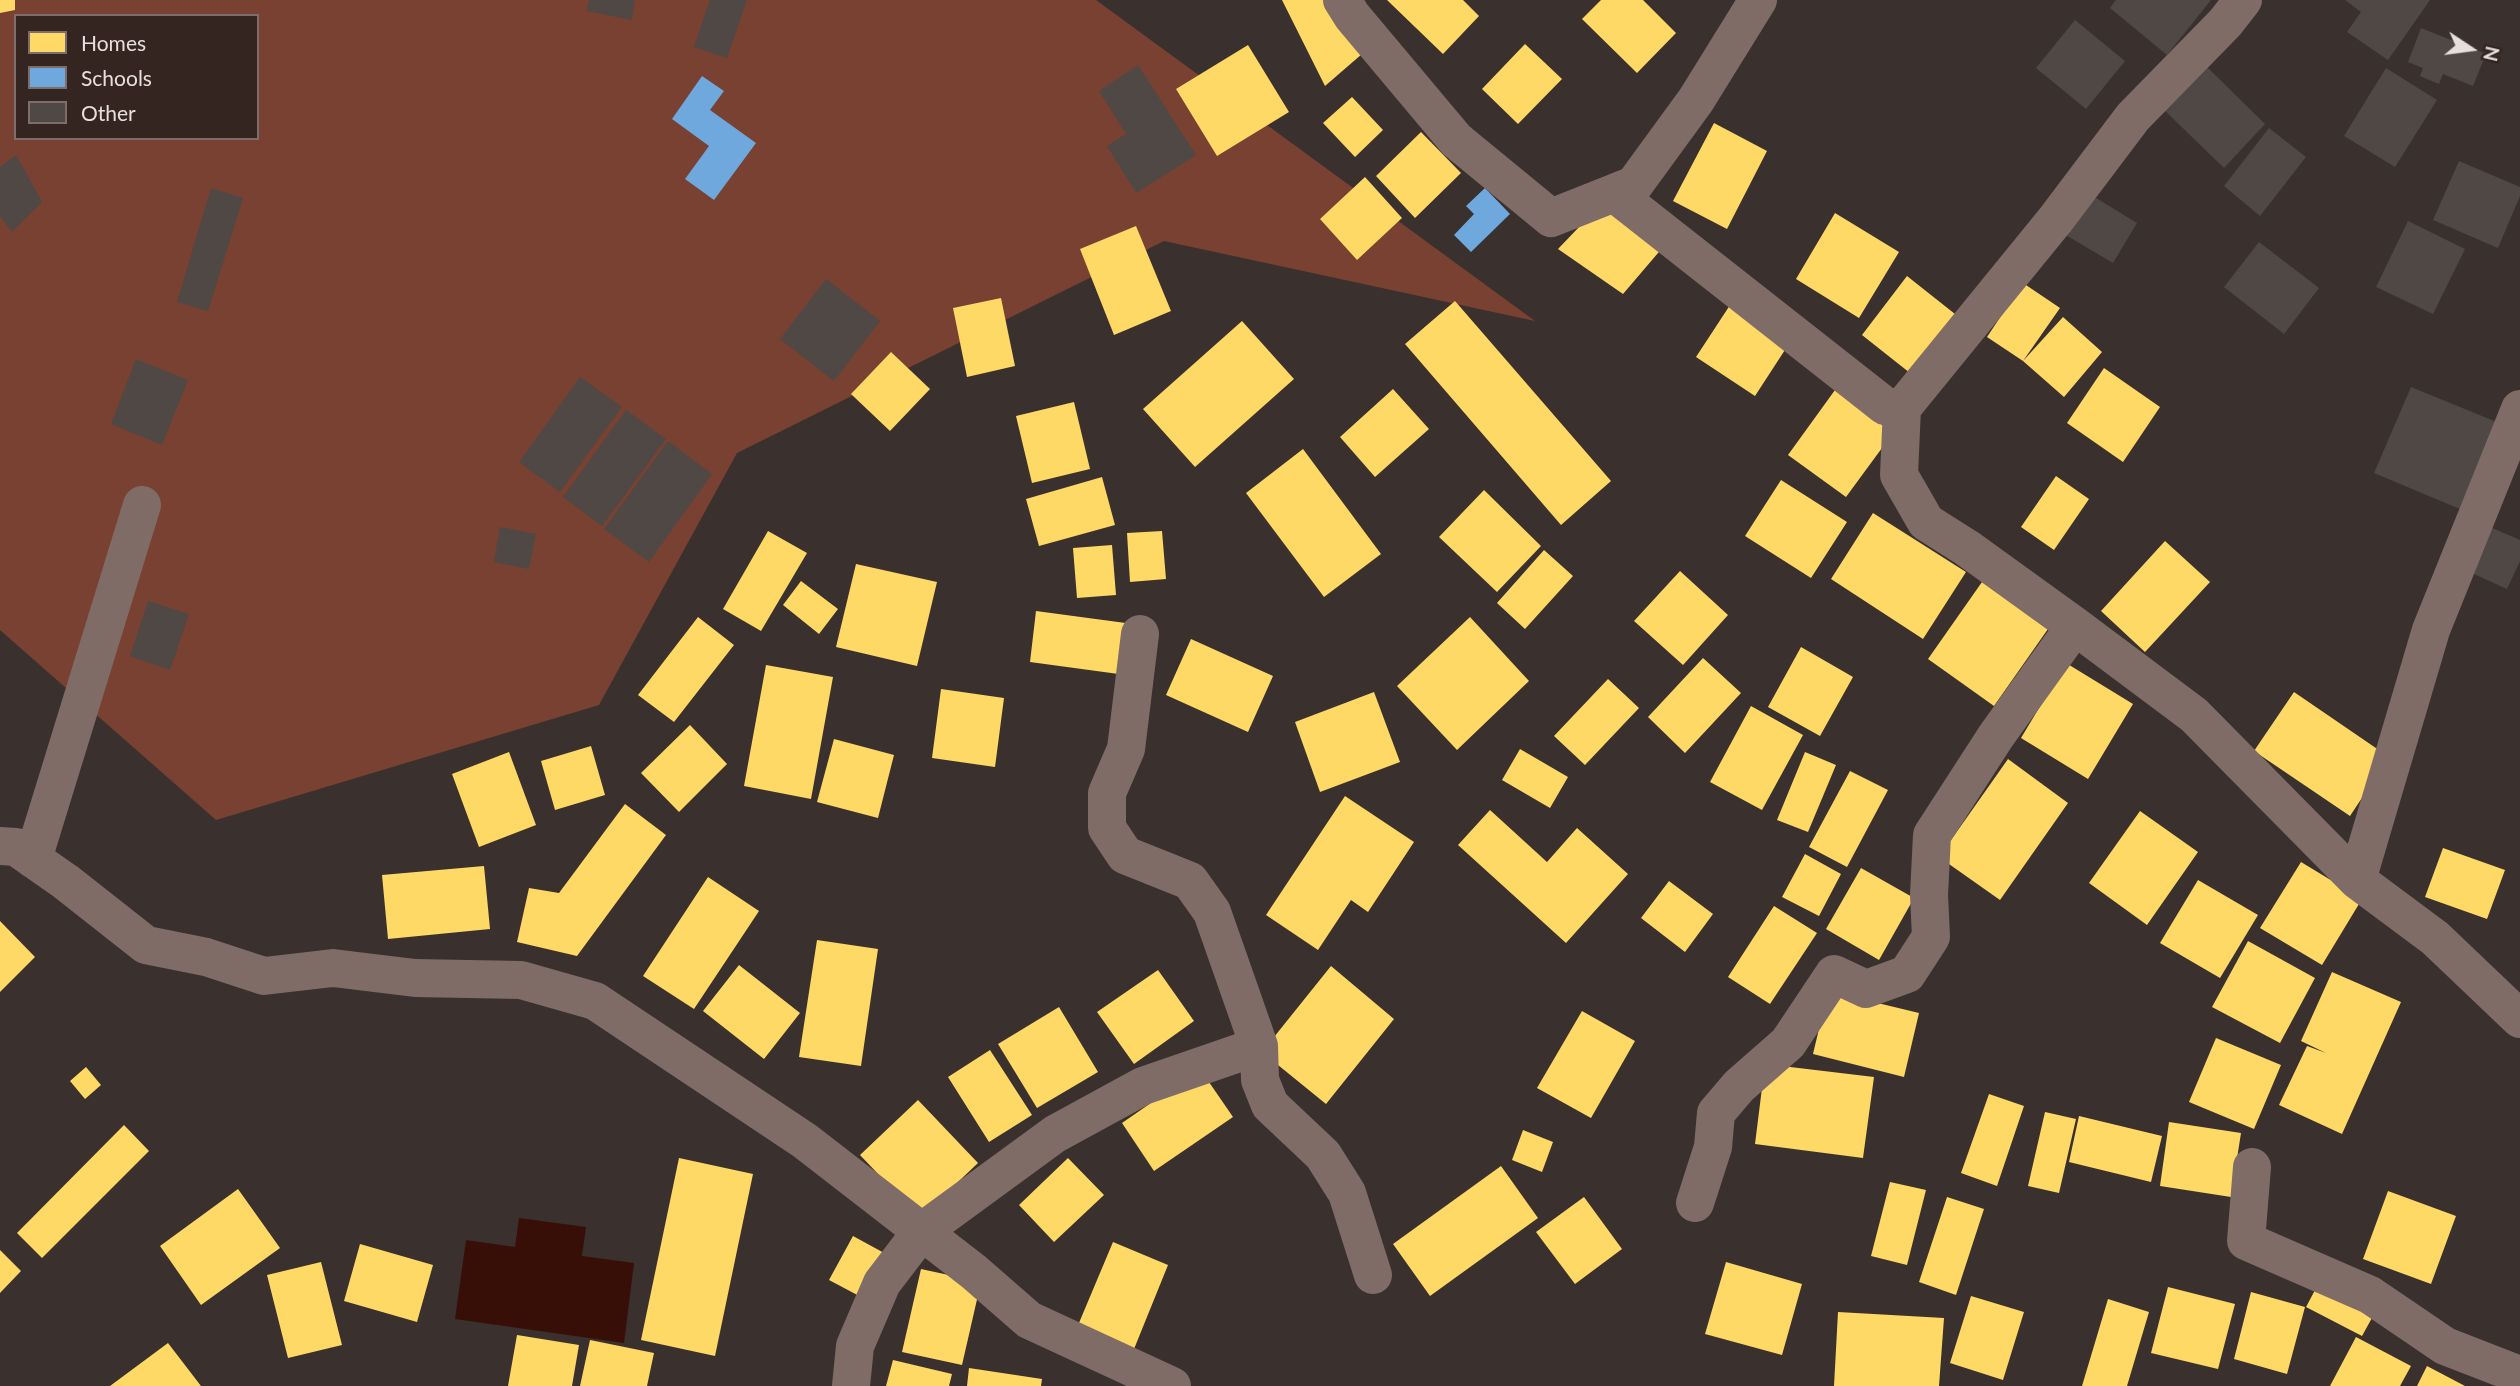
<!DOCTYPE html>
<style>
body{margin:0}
#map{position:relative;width:2520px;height:1386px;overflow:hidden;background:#3a312e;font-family:Lato,sans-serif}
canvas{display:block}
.legend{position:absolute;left:14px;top:14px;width:245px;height:126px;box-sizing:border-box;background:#342520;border:2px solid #7c6f6b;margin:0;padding:9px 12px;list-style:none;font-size:21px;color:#e8dedb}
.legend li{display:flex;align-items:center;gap:14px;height:35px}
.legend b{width:35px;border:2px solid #7c6f6b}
.north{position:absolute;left:2436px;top:14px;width:70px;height:70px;-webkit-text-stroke:5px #342520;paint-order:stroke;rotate:103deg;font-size:19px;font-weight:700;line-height:28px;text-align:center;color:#e8dedb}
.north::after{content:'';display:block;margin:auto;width:24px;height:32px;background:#e8dedb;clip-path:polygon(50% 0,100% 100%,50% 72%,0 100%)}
</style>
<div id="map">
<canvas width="2520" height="1386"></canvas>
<ul class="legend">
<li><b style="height:19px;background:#ffd966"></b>Homes</li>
<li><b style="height:19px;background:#6fa8dc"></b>Schools</li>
<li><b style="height:19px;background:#4f4845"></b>Other</li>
</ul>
<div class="north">N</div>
</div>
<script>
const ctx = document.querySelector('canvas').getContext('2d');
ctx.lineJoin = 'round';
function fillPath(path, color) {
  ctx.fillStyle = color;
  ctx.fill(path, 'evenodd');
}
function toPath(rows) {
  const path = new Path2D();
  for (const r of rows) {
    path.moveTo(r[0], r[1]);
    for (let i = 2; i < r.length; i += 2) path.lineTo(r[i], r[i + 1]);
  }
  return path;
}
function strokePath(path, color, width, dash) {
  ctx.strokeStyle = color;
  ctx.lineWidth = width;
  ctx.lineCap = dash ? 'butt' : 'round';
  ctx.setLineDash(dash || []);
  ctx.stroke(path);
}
fillPath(toPath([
 [0,0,1096,0,1535,321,1164,241,737,453,599,705,216,820,0,630],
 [16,16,257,16,257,138,16,138]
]), '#784131');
fillPath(toPath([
 [519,1218,586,1227,582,1256,634,1263,624,1343,455,1319,466,1240,515,1247]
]), '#380f06');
fillPath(toPath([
 [0,0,15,0,15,10,0,13],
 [1282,0,1335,0,1362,54,1325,86],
 [1387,0,1463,0,1479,16,1443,54],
 [1601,0,1643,0,1676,33,1637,73,1582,19],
 [1525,44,1562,79,1518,124,1482,89],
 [1248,45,1289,112,1217,156,1176,89],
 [1352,97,1383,130,1355,157,1323,123],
 [1714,123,1767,151,1727,229,1673,201],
 [1421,132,1461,173,1415,218,1376,176],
 [1365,177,1402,218,1357,260,1320,219],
 [1602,203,1664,246,1623,294,1558,249],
 [1835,213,1899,252,1859,318,1796,279],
 [1136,226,1171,311,1114,335,1080,249],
 [1907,276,1955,314,1910,373,1862,335],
 [2023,283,2060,308,2023,361,1987,337],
 [1001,298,1015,366,967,377,953,308],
 [1734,299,1794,336,1755,396,1696,357],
 [1455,301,1611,481,1561,525,1405,344],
 [2063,317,2102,352,2064,397,2023,361],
 [1242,321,1294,379,1195,467,1143,409],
 [891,352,930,389,890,431,851,394],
 [2104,368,2160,407,2123,462,2067,423],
 [1393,389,1429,429,1375,477,1340,437],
 [1835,390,1893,433,1846,497,1788,455],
 [1074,402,1090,469,1032,483,1016,416],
 [1303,449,1381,554,1324,597,1246,493],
 [2056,476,2089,499,2054,550,2021,527],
 [1102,477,1115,525,1039,546,1026,499],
 [1781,480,1847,522,1811,578,1745,536],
 [1484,490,1541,546,1497,592,1439,537],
 [1873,513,1966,572,1923,639,1831,579],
 [768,531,807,553,761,631,723,609],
 [1162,531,1166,579,1130,582,1127,533],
 [2165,541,2210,582,2145,652,2101,611],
 [1112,545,1116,595,1077,598,1073,548],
 [1544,550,1573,576,1525,629,1497,603],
 [856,564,937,582,917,666,836,647],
 [1680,571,1728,615,1683,665,1634,621],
 [801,581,838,609,819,634,783,605],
 [1982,582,2048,629,1994,706,1928,659],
 [1036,611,1133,624,1126,675,1030,662],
 [698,617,734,645,674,722,638,695],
 [1470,617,1529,681,1457,750,1397,686],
 [1191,639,1273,676,1248,732,1166,695],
 [1801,647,1853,677,1820,736,1768,707],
 [1703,658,1741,693,1685,753,1648,717],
 [2066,663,2133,704,2088,779,2021,738],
 [766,665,833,677,811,799,744,786],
 [1608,679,1639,708,1585,765,1554,736],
 [941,689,1004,698,995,767,932,758],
 [1374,692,1400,762,1320,792,1295,722],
 [2294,692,2389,757,2350,816,2254,751],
 [1751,706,1803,735,1762,810,1710,782],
 [690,725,727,764,679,812,641,773],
 [834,739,894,755,878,818,817,802],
 [591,746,605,795,555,810,541,761],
 [1520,749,1568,777,1550,808,1502,780],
 [509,752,536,825,479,847,452,774],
 [1805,752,1836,765,1808,832,1777,820],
 [2008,759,2068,803,2000,900,1939,857],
 [1850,771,1888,790,1847,867,1809,847],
 [1345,796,1414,842,1368,912,1351,900,1318,950,1266,915],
 [625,804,666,835,577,956,517,942,529,888,559,893],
 [1490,810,1547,862,1577,828,1628,874,1566,943,1458,845],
 [2140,811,2198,852,2147,925,2089,883],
 [2443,848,2505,870,2487,919,2425,897],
 [1805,854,1841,874,1819,916,1782,897],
 [2301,862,2362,899,2322,965,2260,928],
 [484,866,490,929,388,939,382,875],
 [1861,868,1914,898,1879,960,1826,929],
 [708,877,759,911,694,1009,643,976],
 [2198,880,2258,915,2220,978,2160,943],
 [1669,881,1713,914,1685,952,1641,918],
 [1774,906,1817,933,1770,1004,1728,977],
 [0,921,35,957,0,992],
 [817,940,878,949,861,1066,799,1057],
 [2248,941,2315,978,2280,1043,2212,1007],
 [739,965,800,1013,764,1059,703,1011],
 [1331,966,1394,1019,1326,1104,1262,1052],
 [1158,970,1194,1021,1134,1064,1097,1012],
 [2332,972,2401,1002,2342,1134,2279,1105,2307,1046,2326,1053,2301,1041],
 [1828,991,1919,1013,1904,1077,1813,1054],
 [1059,1007,1098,1072,1037,1108,998,1044],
 [1582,1011,1635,1041,1591,1118,1537,1088],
 [2216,1038,2281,1065,2254,1129,2189,1102],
 [990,1050,1032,1115,989,1142,948,1077],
 [1765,1064,1874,1077,1863,1158,1755,1144],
 [86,1067,101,1085,85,1099,70,1081],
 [1200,1069,1233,1117,1154,1171,1122,1123],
 [1989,1094,2024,1106,1997,1186,1961,1173],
 [918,1100,978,1163,920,1218,860,1155],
 [2045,1112,2076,1119,2059,1193,2028,1186],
 [2079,1116,2162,1136,2151,1182,2069,1162],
 [2169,1122,2241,1133,2231,1197,2160,1186],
 [124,1125,149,1151,42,1258,17,1233],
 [1523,1130,1553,1142,1542,1172,1512,1160],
 [679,1158,753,1174,715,1356,641,1340],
 [1068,1158,1104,1195,1054,1242,1019,1205],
 [1501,1166,1538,1218,1430,1296,1393,1244],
 [1890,1182,1926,1190,1907,1265,1871,1256],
 [238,1189,280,1248,201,1305,160,1246],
 [2388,1191,2456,1216,2431,1284,2363,1259],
 [1584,1197,1622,1249,1575,1284,1536,1232],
 [1947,1197,1984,1209,1956,1295,1919,1282],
 [853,1236,886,1254,863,1298,829,1280],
 [1113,1242,1168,1265,1132,1354,1076,1330],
 [360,1244,433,1265,417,1322,344,1301],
 [0,1250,21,1271,0,1293],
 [321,1262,342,1345,288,1358,267,1275],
 [1726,1262,1802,1284,1782,1355,1705,1334],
 [921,1269,981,1282,962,1365,902,1352],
 [2322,1277,2378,1307,2362,1336,2306,1307],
 [2168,1287,2235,1304,2218,1369,2151,1353],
 [2251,1292,2305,1307,2287,1374,2234,1359],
 [1971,1296,2024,1312,2003,1380,1950,1363],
 [2108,1299,2149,1312,2127,1386,2082,1386],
 [1838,1312,1944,1318,1939,1386,1834,1386],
 [517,1335,579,1345,572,1386,508,1386],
 [2356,1337,2411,1366,2400,1386,2330,1386],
 [590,1340,654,1353,647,1386,580,1386],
 [168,1343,201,1386,110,1386],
 [893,1360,952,1374,949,1386,886,1386],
 [2427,1366,2465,1386,2417,1386],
 [969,1368,1042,1379,1041,1386,967,1386]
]), '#ffd966');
fillPath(toPath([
 [702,76,724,91,710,110,756,143,714,200,685,179,709,146,672,119],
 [1485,188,1510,214,1471,252,1454,235,1474,214,1466,206]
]), '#6fa8dc');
fillPath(toPath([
 [589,0,635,0,632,20,587,11],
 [710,0,747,0,727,58,694,47],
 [2116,0,2211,0,2167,55,2110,8],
 [2345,0,2430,0,2388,60,2347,32,2361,12],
 [2075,20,2125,61,2086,109,2036,68],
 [2421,28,2486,54,2473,86,2443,74,2439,84,2420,76,2423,68,2408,62],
 [2202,62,2265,124,2224,168,2159,105],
 [1138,65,1196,155,1136,193,1107,146,1126,134,1099,91],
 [2386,68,2437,100,2395,167,2344,136],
 [2269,128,2306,157,2260,216,2224,186],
 [16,155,42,202,12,232,0,216,0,167],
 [2459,161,2520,187,2520,196,2498,248,2433,220],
 [211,188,243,198,208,311,177,302],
 [2088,193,2137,223,2113,263,2064,234],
 [2408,221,2465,249,2433,314,2376,287],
 [2259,242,2319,288,2284,334,2224,287],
 [826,279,880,321,834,381,780,339],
 [136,359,188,380,162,445,111,424],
 [580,377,622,407,560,492,519,462],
 [2411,387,2504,425,2467,512,2374,473],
 [626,410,666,439,602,526,563,497],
 [668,441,712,474,649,562,604,529],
 [2483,524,2520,540,2520,561,2507,589,2463,569],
 [500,527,536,534,529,569,494,562],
 [148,601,189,614,170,670,130,656]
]), '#4f4845');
strokePath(toPath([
 [1342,0,1352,16,1456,140,1551,218,1614,193],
 [1758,0,1696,100,1634,185,1614,193,1885,406,1902,408,1899,475,1926,522,1967,548,2075,626,2194,715,2357,880,2435,938,2520,1019],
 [1902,408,2056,219,2133,117,2225,23,2243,0],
 [0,846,16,847,66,882,146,945,206,957,264,976,333,968,415,978,521,980,595,1001,805,1141,974,1272,1029,1320,1172,1386],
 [33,859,142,505],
 [2357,880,2431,630,2520,409],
 [1259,1046,1260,1080,1270,1105,1323,1155,1347,1193,1373,1275],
 [2252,1167,2246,1241,2370,1295,2445,1346,2520,1375],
 [1695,1203,1713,1147,1716,1113,1739,1086,1788,1043,1834,974,1866,989,1907,974,1931,937,1929,895,1932,835,1996,736,2075,626],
 [851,1386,855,1346,882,1283,921,1232,1055,1134,1143,1086,1259,1046,1212,912,1190,881,1125,855,1107,828,1107,793,1126,749,1140,634]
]), '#806c67', 38);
</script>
